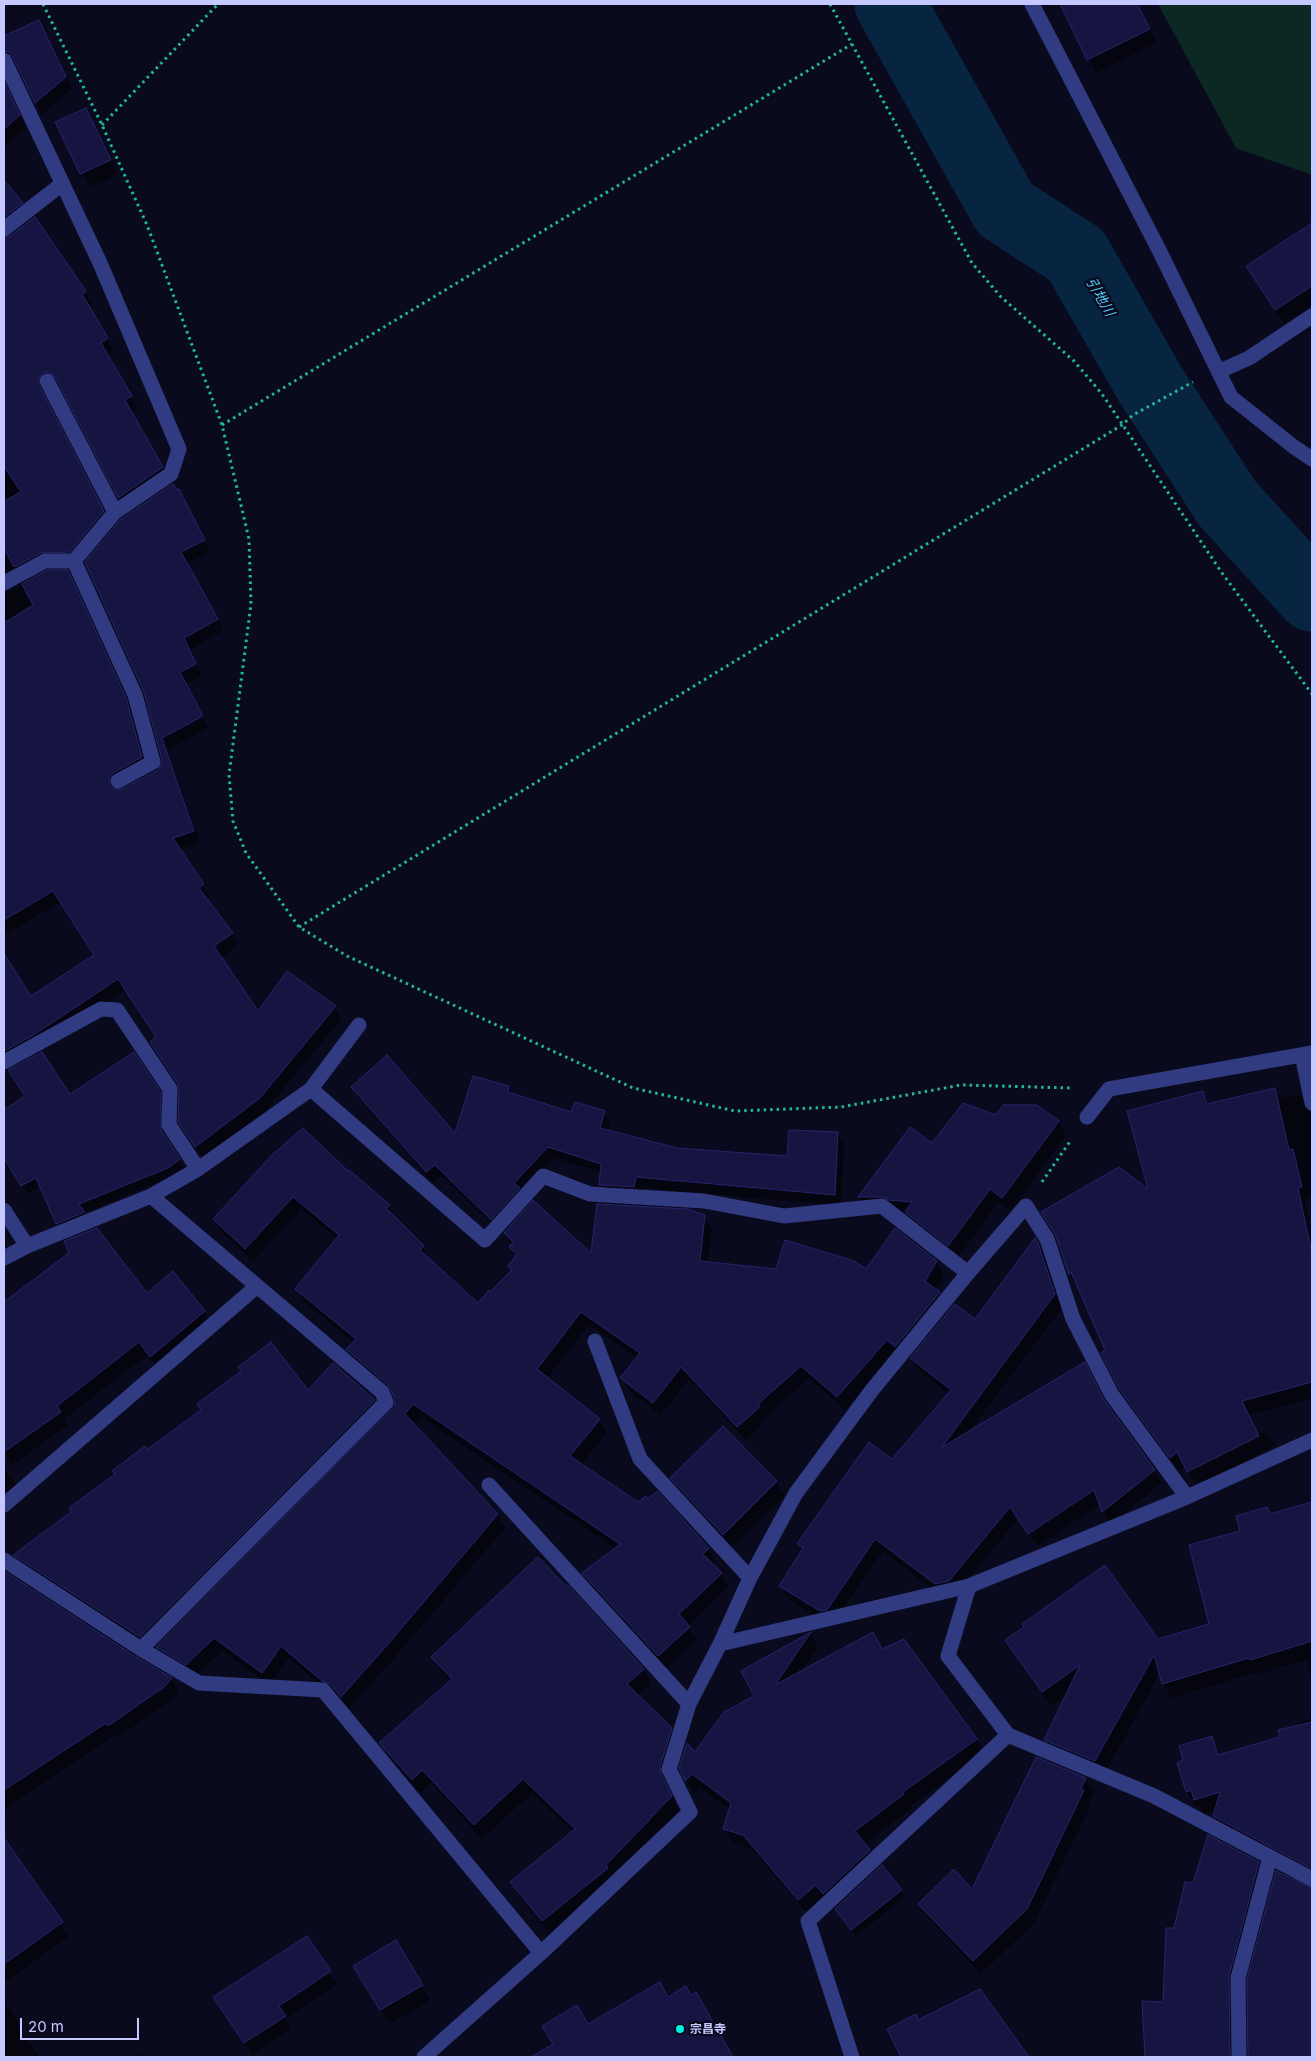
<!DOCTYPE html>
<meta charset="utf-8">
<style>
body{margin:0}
#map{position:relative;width:1316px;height:2061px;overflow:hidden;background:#0a0a1e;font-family:Inter,sans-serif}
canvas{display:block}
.frame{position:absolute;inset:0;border:5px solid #c6c9ff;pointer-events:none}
.scale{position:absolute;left:20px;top:2018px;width:119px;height:22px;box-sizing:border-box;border:2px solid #c6c9ff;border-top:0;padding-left:6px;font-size:15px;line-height:18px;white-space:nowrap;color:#c6c9ff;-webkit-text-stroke:4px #0a0a1e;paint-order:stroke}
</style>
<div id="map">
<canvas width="1316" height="2061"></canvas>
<div class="frame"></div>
<div class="scale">20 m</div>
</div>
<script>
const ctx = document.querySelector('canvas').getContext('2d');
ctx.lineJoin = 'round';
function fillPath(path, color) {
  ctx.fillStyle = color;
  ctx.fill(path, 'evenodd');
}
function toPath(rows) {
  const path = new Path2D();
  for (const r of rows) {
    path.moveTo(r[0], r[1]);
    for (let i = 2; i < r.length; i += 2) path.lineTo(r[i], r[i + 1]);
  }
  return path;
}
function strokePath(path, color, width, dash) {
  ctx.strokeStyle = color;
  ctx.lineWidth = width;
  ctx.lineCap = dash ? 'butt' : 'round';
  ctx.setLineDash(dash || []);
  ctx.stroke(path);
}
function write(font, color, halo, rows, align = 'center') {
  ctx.font = font + ' Inter,"Noto Sans JP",sans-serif';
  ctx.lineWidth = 4.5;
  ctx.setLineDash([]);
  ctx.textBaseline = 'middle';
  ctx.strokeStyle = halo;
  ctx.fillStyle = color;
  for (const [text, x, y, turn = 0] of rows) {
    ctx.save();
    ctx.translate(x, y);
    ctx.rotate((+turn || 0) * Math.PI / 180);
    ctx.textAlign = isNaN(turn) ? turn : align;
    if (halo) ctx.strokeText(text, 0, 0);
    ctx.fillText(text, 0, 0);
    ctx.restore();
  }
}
fillPath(toPath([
 [1158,4,1312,4,1312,175,1236,148]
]), '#0c2823');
fillPath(toPath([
 [1061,4,1137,4,1157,43,1096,73],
 [39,21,72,89,42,114,19,66,12,62,4,66,4,37],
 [4,82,26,128,4,146],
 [86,109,118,175,90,188,57,123],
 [4,181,22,203,28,215,4,235],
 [35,219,92,303,88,306,114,351,106,355,138,409,131,413,169,479,126,509,62,388,55,383,49,384,44,392,45,398,110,523,76,563,48,564,4,589,4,239,6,239],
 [1312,225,1312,305,1284,324,1248,266],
 [185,502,210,552,186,564,223,631,190,650,202,676,185,684,208,728,168,750,200,843,180,850,210,896,206,899,238,945,221,958,258,1014,335,1007,341,1019,263,1114,203,1158,187,1134,181,1089,158,1038,126,990,38,1048,4,1064,4,994,21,983,31,998,95,956,61,902,4,935,4,870,48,844,13,793,4,789,4,640,13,634,4,618,4,594,48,572,74,584,132,711,148,769,117,788,116,791,159,771,163,764,145,691],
 [352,1087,456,1136,509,1088,513,1095,572,1113,604,1112,611,1124,608,1131,677,1149,789,1157,837,1133,844,1145,841,1206,642,1188,640,1198,607,1196,600,1185,602,1173,555,1158,521,1193,498,1230,442,1175,433,1183,359,1098],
 [1274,1090,1279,1098,1300,1094,1309,1112,1312,1113,1312,1196,1308,1197,1309,1201,1305,1202,1312,1234,1312,1398,1249,1416,1250,1418,1195,1431,1196,1435,1267,1433,1275,1446,1205,1481,1194,1481,1185,1466,1179,1471,1130,1404,1121,1389,1107,1351,1079,1286,1077,1288,1070,1275,1058,1238,1150,1192,1203,1092,1210,1105],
 [159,1092,165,1101,165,1138,184,1168,173,1176,84,1213,89,1221,62,1232,41,1186,27,1194,4,1156,4,1111,26,1097],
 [996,1117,1058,1122,1066,1136,1010,1211,998,1202,957,1259,915,1226,908,1214,868,1210,860,1197,911,1129,932,1145],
 [349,1172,389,1206,396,1219,423,1247,430,1261,479,1305,513,1271,517,1257,505,1233,592,1255,704,1216,712,1229,708,1263,776,1271,866,1271,936,1262,944,1275,935,1290,939,1293,947,1306,895,1353,845,1410,809,1378,765,1418,766,1420,746,1440,689,1379,661,1415,629,1391,622,1378,637,1358,589,1325,547,1378,599,1420,607,1433,581,1465,708,1549,716,1562,712,1565,721,1573,728,1586,688,1626,697,1640,666,1668,592,1587,584,1574,616,1549,421,1417,414,1425,497,1515,505,1528,396,1656,349,1709,339,1697,330,1693,289,1658,270,1685,222,1651,194,1677,165,1660,158,1647,397,1403,393,1395,355,1363,348,1350,354,1343,304,1302,296,1289,337,1239,301,1209,253,1261,222,1232,215,1220],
 [1035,1240,1045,1257,1062,1308,969,1432,1106,1405,1162,1483,1110,1524,1100,1504,1037,1546,1018,1519,956,1594,943,1597,883,1551,834,1622,828,1624,788,1599,781,1586,802,1550,798,1544,892,1461,949,1394,919,1371,912,1358,975,1321],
 [172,1273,204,1312,212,1326,159,1369,147,1355,64,1419,67,1426,12,1465,4,1453,4,1301,16,1292,64,1355],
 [308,1392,374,1401,382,1415,148,1650,23,1569,15,1555,72,1512],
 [723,1427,776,1482,785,1496,731,1548,680,1492,672,1478],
 [4,1467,20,1490,4,1504],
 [1312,1503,1312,1683,1306,1660,1260,1674,1258,1672,1171,1698,1163,1683,1160,1673,1104,1775,1054,1754,1046,1740,1067,1694,1051,1706,1006,1641,1157,1641,1211,1625,1242,1532,1271,1515],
 [4,1572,135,1658,171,1679,179,1692,171,1701,117,1738,115,1735,4,1810],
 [166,1683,169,1683,160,1693,158,1691],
 [810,1634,818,1647,801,1672,882,1650,976,1739,984,1753,910,1807,911,1809,864,1844,877,1865,807,1913,752,1849,733,1843,725,1829,730,1810,700,1788,694,1794,680,1768,756,1696,743,1671],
 [432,1657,643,1669,651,1683,638,1696,671,1729,679,1744,667,1782,668,1789,679,1811,614,1880,551,1935,519,1896,511,1882,573,1832,532,1793,482,1839,431,1783,420,1793,389,1757,381,1743,451,1682,440,1671],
 [1312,1718,1312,1878,1223,1831,1214,1816,1216,1810,1204,1814,1199,1805,1195,1806,1187,1791,1184,1761,1211,1737,1221,1756,1281,1738,1297,1727,1296,1723],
 [1037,1758,1086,1779,1094,1793,1089,1802,1091,1805,1034,1923,981,1974,928,1918,919,1904,973,1891],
 [4,1840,69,1936,4,1983],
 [1258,1863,1266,1877,1236,1991,1237,2057,1146,2057,1143,2002,1164,2004,1175,1929,1194,1885],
 [1312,1890,1312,2057,1250,2057,1249,1979],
 [901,1891,905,1897,856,1936,840,1916],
 [306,1938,337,1984,286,2018,292,2029,252,2055,222,2009],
 [396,1942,430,2000,390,2024,355,1966],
 [695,1994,731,2057,562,2057,544,2026,587,2026,668,1998,690,1997],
 [4,1998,19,2023,17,2025,39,2057,4,2057],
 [140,2053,143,2057,133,2057]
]), '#0007');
strokePath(toPath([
 [890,4,1005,209,1076,255,1150,384,1227,503,1312,596]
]), '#072540', 71);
const building = toPath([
 [1060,4,1137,4,1150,29,1087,60,1060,4],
 [39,20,66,77,35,103,12,56,9,52,4,51,4,36,39,20],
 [4,81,20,115,4,129,4,81],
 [86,108,111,160,80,174,55,122,86,108],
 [4,180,23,203,4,217,4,180],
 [35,217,86,291,82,294,108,338,101,343,132,396,125,400,163,467,118,498,55,377,48,372,42,373,38,380,39,385,104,511,70,552,41,553,14,567,4,548,4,501,21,492,4,466,4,238,10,236,35,217],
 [1312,223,1312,286,1275,310,1246,266,1312,223],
 [173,484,177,490,179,489,205,540,181,552,218,619,184,638,196,664,180,672,203,716,162,738,194,831,173,838,204,884,199,888,233,933,214,946,258,1011,287,971,336,1006,260,1098,195,1147,178,1122,179,1089,178,1084,150,1042,156,1037,118,979,32,1036,4,1051,4,954,31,996,94,955,53,891,4,920,4,623,33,605,22,584,47,570,68,570,126,698,142,757,113,773,109,780,110,785,114,789,122,789,158,770,162,764,162,760,144,692,85,562,121,519,173,484],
 [42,1052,70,1094,134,1052,161,1092,161,1130,180,1159,168,1168,79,1204,85,1212,56,1224,36,1178,21,1186,4,1158,4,1110,25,1096,8,1070,42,1052],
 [387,1055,455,1133,473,1076,509,1086,508,1092,571,1112,575,1102,605,1111,600,1128,677,1148,787,1156,789,1130,838,1132,835,1195,636,1177,634,1187,599,1185,601,1164,548,1147,514,1183,520,1188,491,1220,435,1165,426,1172,351,1087,387,1055],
 [1275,1088,1289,1150,1293,1149,1302,1187,1298,1188,1312,1254,1312,1382,1242,1401,1259,1436,1187,1472,1177,1452,1170,1458,1120,1390,1101,1353,1105,1350,1071,1272,1069,1275,1056,1236,1041,1212,1119,1167,1148,1189,1127,1111,1203,1091,1207,1104,1275,1088],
 [963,1103,996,1115,1003,1105,1037,1105,1059,1121,1002,1198,990,1189,948,1246,905,1212,912,1202,889,1200,882,1197,858,1197,910,1127,932,1143,963,1103],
 [303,1128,348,1171,349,1170,390,1205,386,1208,424,1246,420,1250,478,1303,489,1290,490,1292,512,1270,508,1266,517,1254,509,1247,513,1242,504,1233,533,1200,591,1253,597,1204,688,1209,705,1215,700,1261,776,1269,785,1240,854,1261,866,1269,895,1228,937,1261,925,1281,940,1292,895,1347,887,1340,837,1397,801,1366,758,1404,760,1407,737,1427,681,1367,653,1403,620,1378,640,1353,581,1312,537,1369,600,1419,570,1456,638,1502,646,1496,648,1499,657,1491,709,1548,703,1554,722,1573,679,1614,690,1627,658,1656,582,1573,620,1544,413,1404,405,1414,498,1514,389,1643,341,1697,330,1684,322,1681,281,1646,262,1673,214,1638,186,1665,156,1647,395,1404,395,1399,388,1385,346,1349,356,1339,295,1289,339,1235,293,1197,245,1249,213,1219,272,1155,303,1128],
 [97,1228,147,1293,173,1271,205,1311,150,1357,139,1342,57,1406,61,1412,4,1452,4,1302,69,1253,64,1241,97,1228],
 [1035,1238,1038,1243,1055,1294,942,1447,1085,1362,1104,1400,1155,1470,1102,1512,1094,1490,1028,1534,1010,1507,949,1581,935,1584,875,1539,827,1610,820,1611,779,1586,803,1548,797,1544,869,1442,892,1459,951,1390,910,1358,955,1304,975,1319,1035,1238],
 [271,1342,308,1390,333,1363,375,1400,140,1637,13,1555,71,1512,69,1508,115,1474,112,1471,145,1446,148,1449,201,1410,197,1404,241,1371,238,1367,271,1342],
 [723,1426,777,1481,723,1535,670,1478,723,1426],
 [1312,1502,1312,1641,1250,1660,1249,1658,1162,1684,1154,1655,1095,1761,1044,1740,1080,1665,1042,1692,1005,1640,1024,1627,1022,1624,1105,1565,1158,1639,1209,1624,1189,1545,1240,1531,1236,1516,1267,1507,1270,1514,1312,1502],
 [538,1557,566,1586,568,1585,644,1669,627,1684,672,1728,660,1767,661,1773,672,1796,606,1865,608,1868,542,1921,510,1882,575,1829,523,1779,474,1825,422,1770,412,1780,379,1743,452,1679,431,1657,538,1557],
 [4,1571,136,1657,172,1678,164,1687,108,1726,106,1723,4,1790,4,1571],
 [811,1632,775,1685,873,1632,882,1649,904,1639,977,1739,903,1792,904,1794,855,1831,870,1850,823,1894,816,1885,798,1900,743,1835,723,1829,731,1803,692,1774,685,1781,679,1768,687,1743,695,1752,724,1712,754,1696,741,1671,811,1632],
 [1312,1722,1312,1869,1213,1816,1220,1792,1194,1800,1191,1790,1186,1792,1177,1763,1183,1760,1179,1746,1212,1736,1218,1755,1280,1737,1278,1730,1312,1722],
 [1036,1757,1086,1778,1081,1789,1084,1790,1027,1909,973,1961,918,1904,954,1869,972,1889,1036,1757],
 [1208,1835,1259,1862,1229,1976,1230,2057,1145,2057,1142,2001,1163,2002,1166,1928,1174,1928,1185,1882,1193,1883,1208,1835],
 [4,1838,63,1922,4,1964,4,1838],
 [882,1865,902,1890,851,1930,835,1909,882,1865],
 [1276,1871,1312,1888,1312,2057,1248,2057,1247,1979,1276,1871],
 [307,1936,331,1971,279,2006,286,2016,244,2043,213,1997,307,1936],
 [396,1940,423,1985,380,2010,353,1966,396,1940],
 [660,1982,668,1997,686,1986,691,1995,696,1992,733,2057,531,2057,553,2044,542,2026,577,2005,588,2024,660,1982],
 [980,1989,1029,2057,901,2057,887,2029,916,2014,918,2020,980,1989]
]);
fillPath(building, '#161440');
strokePath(building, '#27246e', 1);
strokePath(toPath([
 [43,4,102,125,147,225,222,425,249,539,251,604,229,775,233,821,246,853,299,927,347,956,633,1088,735,1111,841,1107,961,1085,1073,1088],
 [830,4,972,263,1001,297,1074,361,1102,394,1222,573,1312,694],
 [102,125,218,4],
 [222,425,852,44],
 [299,927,1122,425,1133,415,1193,382],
 [1042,1182,1071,1140]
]), '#22b796', 3, [2.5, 4]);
strokePath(toPath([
 [1032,4,1159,250,1231,397,1294,447,1312,459],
 [4,60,100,263,179,449,171,474,115,512,74,561,135,695,153,762,118,781],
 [4,229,62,184],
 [1220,371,1249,358,1312,316],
 [47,381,115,512],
 [4,583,45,561,74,561],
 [1302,1055,1312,1103],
 [4,1062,101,1009,117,1010,170,1089,169,1125,198,1169],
 [311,1089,485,1240,543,1176,590,1194,704,1201,784,1216,882,1206,968,1273],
 [1087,1117,1109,1089,1312,1053],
 [4,1210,27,1246],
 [4,1258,27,1246,151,1196,198,1169,311,1089,359,1025],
 [595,1341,640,1459,750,1578],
 [489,1485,689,1704],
 [4,1505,256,1287],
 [4,1560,141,1649,199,1683,323,1690,541,1953],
 [969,1586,948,1656,1008,1735,1154,1796,1312,1879],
 [720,1644,969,1586,1187,1497,1312,1440],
 [141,1649,386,1402,382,1392,151,1196],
 [424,2057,541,1953,690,1812,669,1769,689,1704,720,1644,750,1578,796,1493,872,1390,968,1273,1026,1206,1047,1239,1073,1319,1112,1395,1187,1497],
 [852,2057,808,1921,1008,1735],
 [1239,2057,1238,1978,1270,1857]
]), '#303b81', 15);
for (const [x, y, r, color] of [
 [680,2029,5,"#00f1e2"]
]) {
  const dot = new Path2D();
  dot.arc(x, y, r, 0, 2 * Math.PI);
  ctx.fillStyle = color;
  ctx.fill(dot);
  strokePath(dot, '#0a0a1e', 2);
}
write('bold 12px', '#c6c9ff', '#0a0a1e', [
 ["宗昌寺",690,2029]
], 'left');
write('italic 14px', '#54ccff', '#0a0a1e', [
 ["引地川",1100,297,60]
]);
</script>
